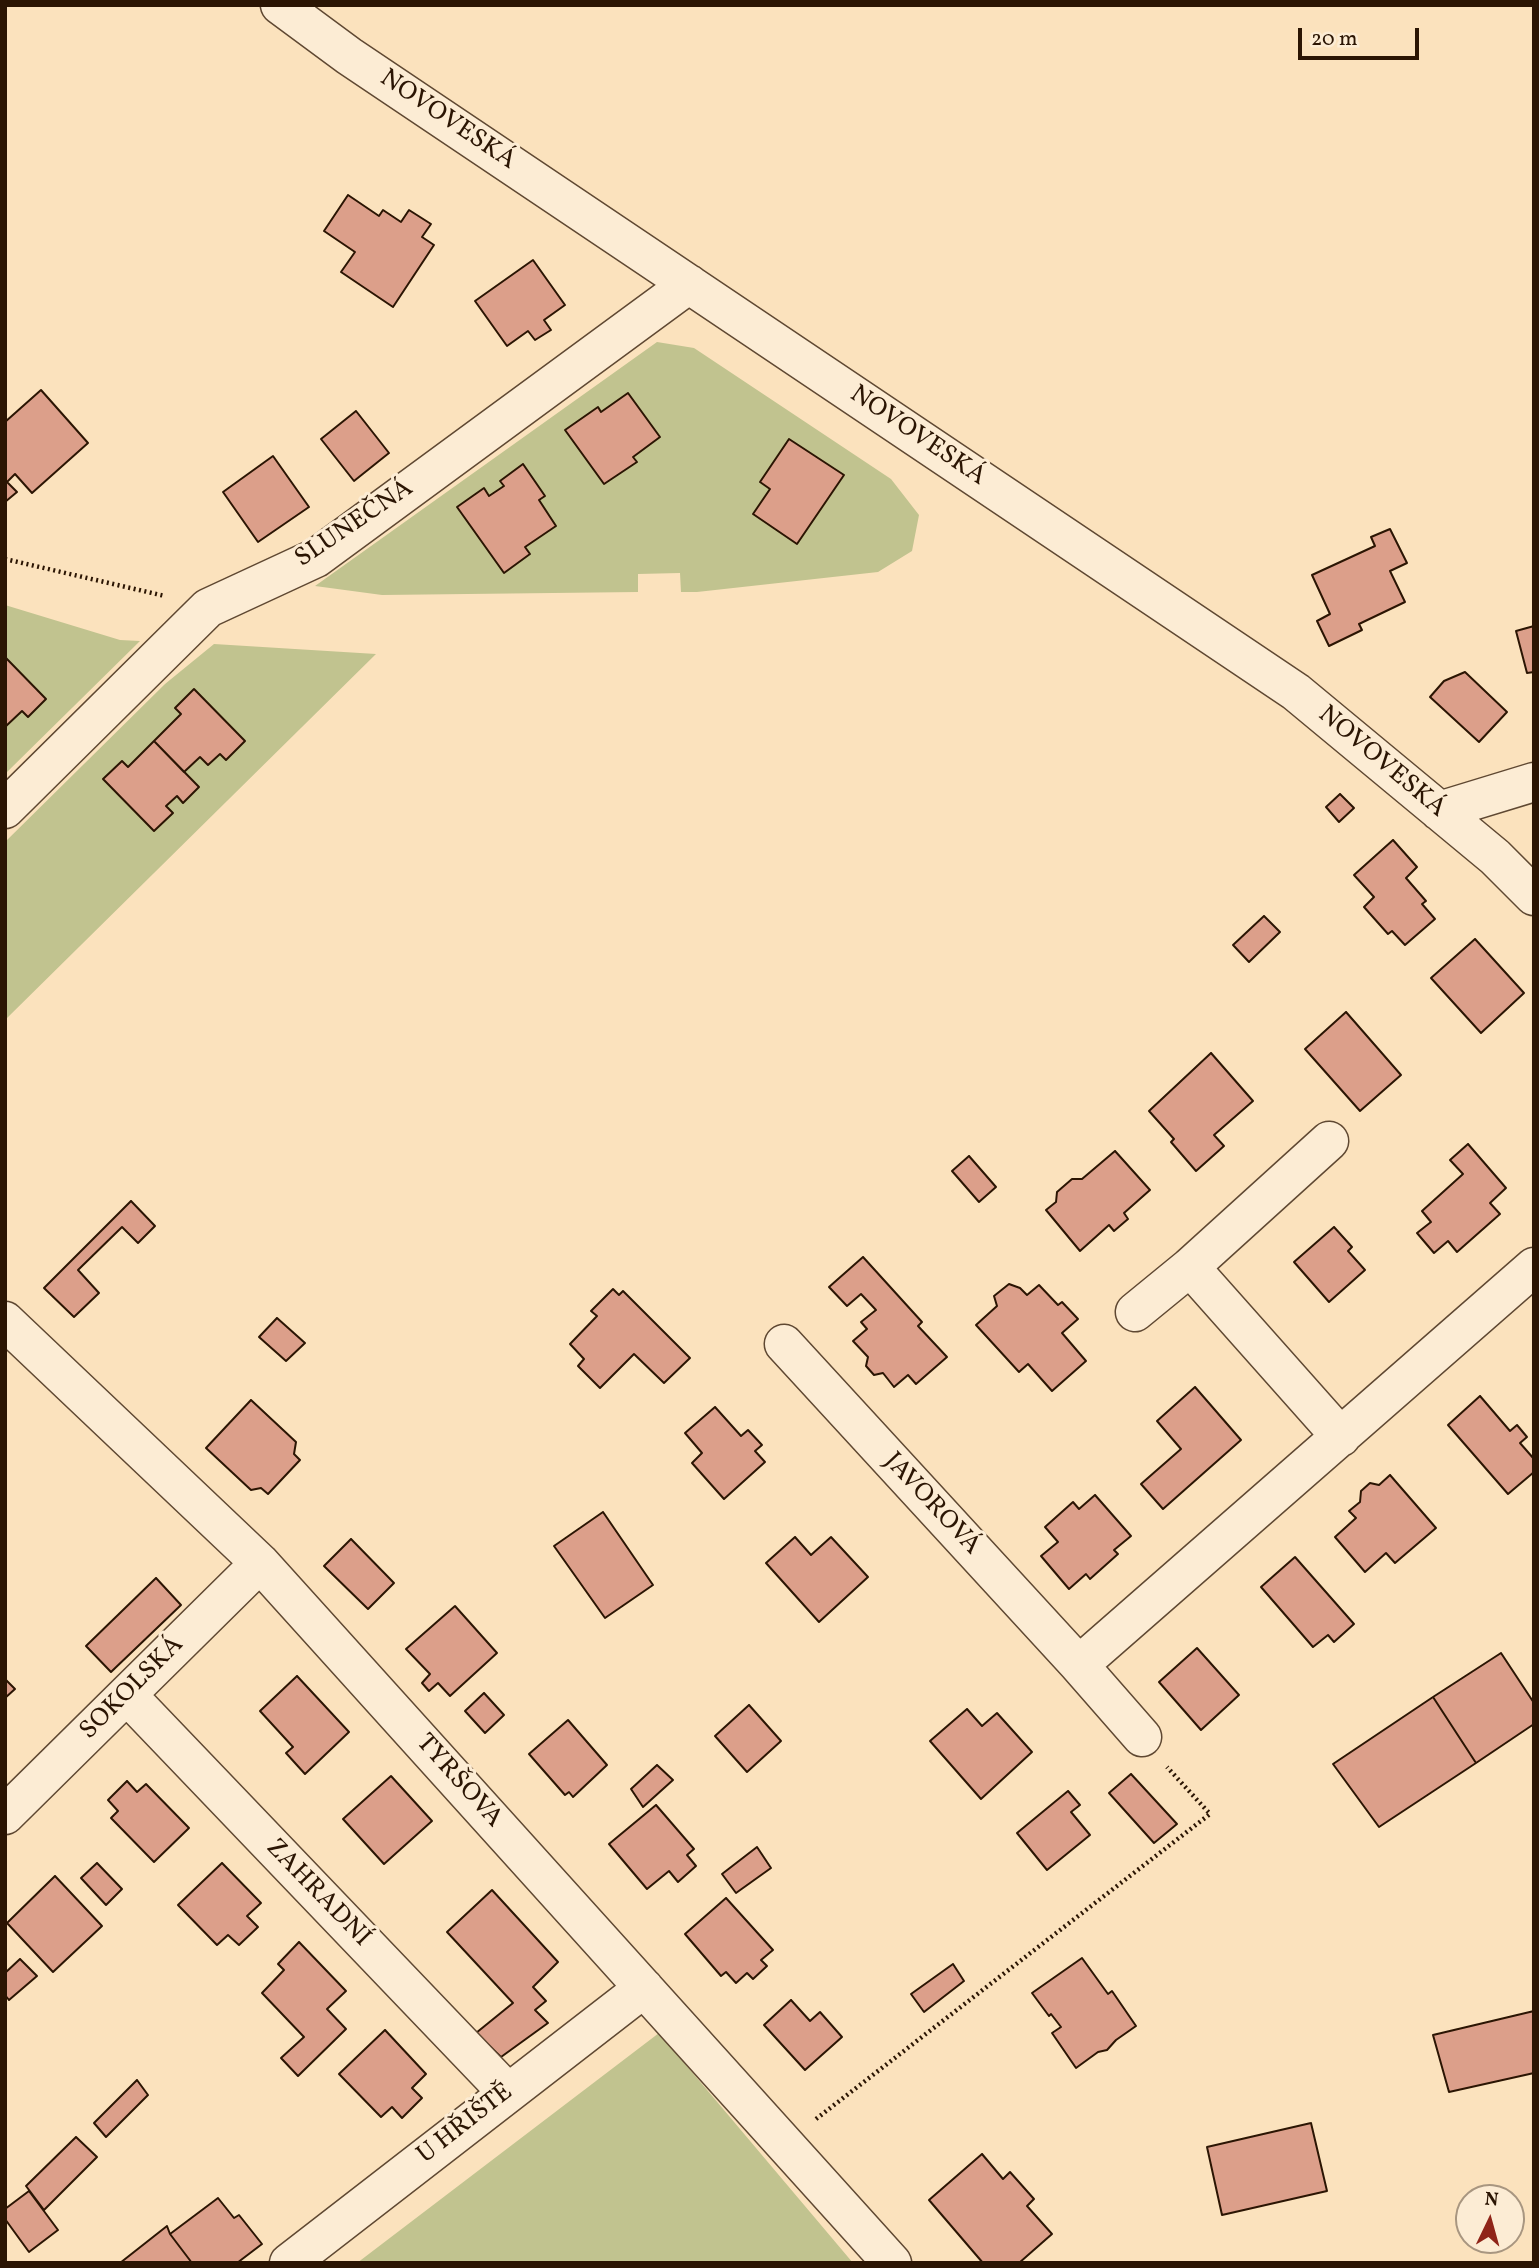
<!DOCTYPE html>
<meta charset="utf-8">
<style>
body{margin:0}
#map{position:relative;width:1539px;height:2268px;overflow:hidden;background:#fbe2bd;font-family:Vollkorn,serif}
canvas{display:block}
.frame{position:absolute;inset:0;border:7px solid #2b1503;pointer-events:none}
.north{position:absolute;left:1455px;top:2184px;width:70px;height:70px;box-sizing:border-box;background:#fcecd4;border:2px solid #a89680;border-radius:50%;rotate:5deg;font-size:19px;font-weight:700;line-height:28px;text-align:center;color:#2b1503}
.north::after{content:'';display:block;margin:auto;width:24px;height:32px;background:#8f2418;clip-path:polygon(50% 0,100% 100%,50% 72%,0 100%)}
.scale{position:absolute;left:1298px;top:28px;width:121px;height:32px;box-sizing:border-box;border:4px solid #2b1503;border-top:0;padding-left:9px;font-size:21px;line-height:24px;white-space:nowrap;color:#2b1503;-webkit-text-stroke:5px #fcecd4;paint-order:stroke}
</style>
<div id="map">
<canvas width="1539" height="2268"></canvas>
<div class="frame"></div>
<div class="north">N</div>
<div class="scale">20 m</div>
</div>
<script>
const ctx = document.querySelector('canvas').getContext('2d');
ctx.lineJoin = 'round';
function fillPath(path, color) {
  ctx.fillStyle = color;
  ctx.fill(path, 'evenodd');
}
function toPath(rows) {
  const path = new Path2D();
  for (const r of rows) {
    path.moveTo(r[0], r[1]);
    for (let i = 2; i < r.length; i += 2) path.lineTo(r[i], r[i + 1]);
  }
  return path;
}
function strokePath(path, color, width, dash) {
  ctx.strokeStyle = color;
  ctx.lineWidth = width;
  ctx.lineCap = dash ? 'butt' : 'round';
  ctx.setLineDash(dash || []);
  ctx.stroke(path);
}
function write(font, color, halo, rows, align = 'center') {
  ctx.font = font + ' Vollkorn,serif';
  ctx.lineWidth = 6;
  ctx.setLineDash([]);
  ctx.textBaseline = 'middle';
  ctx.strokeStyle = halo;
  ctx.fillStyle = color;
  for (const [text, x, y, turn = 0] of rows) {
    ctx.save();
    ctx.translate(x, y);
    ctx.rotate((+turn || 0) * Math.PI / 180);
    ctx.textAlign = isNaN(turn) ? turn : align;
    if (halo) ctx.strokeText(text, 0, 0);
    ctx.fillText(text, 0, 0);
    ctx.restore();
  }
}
fillPath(toPath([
 [657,342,694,348,891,479,919,515,912,551,878,572,697,592,681,592,680,573,638,574,638,592,382,595,315,586],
 [5,605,120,640,140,641,5,774],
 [214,644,376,654,5,1020,5,842,165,684],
 [659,2033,853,2263,357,2263]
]), '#c1c38f');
const building = toPath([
 [348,195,379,216,383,210,401,222,409,210,431,224,422,237,434,245,393,307,341,272,355,252,324,231,348,195],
 [533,260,565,305,544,320,551,330,535,340,528,331,507,346,475,301,533,260],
 [41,390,88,443,32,493,15,474,7,482,17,492,5,502,5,422,41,390],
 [628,393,660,437,633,457,637,462,604,484,565,430,598,407,601,412,628,393],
 [356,411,389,453,354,481,321,439,356,411],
 [789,439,844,475,797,544,753,514,770,489,760,482,789,439],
 [273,456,309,507,258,542,223,492,273,456],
 [523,464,545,496,539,500,556,526,525,547,530,554,504,573,457,507,484,488,489,496,504,486,500,481,523,464],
 [1390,529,1407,563,1390,571,1405,602,1359,624,1362,630,1329,646,1317,621,1330,614,1312,575,1375,546,1371,537,1390,529],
 [1534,626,1534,672,1527,673,1516,631,1534,626],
 [5,657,46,699,28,717,22,711,5,727,5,657],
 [1465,672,1507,712,1479,742,1430,697,1444,681,1465,672],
 [194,689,245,741,226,760,220,754,208,765,200,757,184,772,154,741,181,714,175,708,194,689],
 [154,741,199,787,183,803,177,796,166,806,173,813,154,831,103,779,122,761,128,767,154,741],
 [1340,794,1354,808,1339,822,1326,807,1340,794],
 [1393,840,1417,867,1406,878,1426,901,1422,904,1435,919,1405,945,1392,931,1388,934,1364,907,1374,897,1354,875,1393,840],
 [1264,916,1280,932,1249,962,1233,945,1264,916],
 [1475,939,1524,993,1481,1033,1431,978,1475,939],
 [1346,1012,1401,1075,1360,1111,1305,1049,1346,1012],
 [1211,1053,1253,1101,1214,1135,1224,1146,1196,1171,1171,1142,1174,1139,1149,1111,1211,1053],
 [1468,1144,1506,1188,1490,1203,1500,1214,1457,1252,1448,1241,1434,1253,1417,1233,1431,1222,1422,1211,1463,1174,1450,1160,1468,1144],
 [1115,1151,1150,1190,1124,1213,1128,1219,1114,1231,1109,1225,1080,1251,1046,1210,1056,1202,1057,1192,1072,1179,1082,1179,1115,1151],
 [969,1156,996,1187,979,1202,952,1171,969,1156],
 [131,1201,155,1226,138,1243,122,1227,78,1270,99,1293,74,1317,44,1288,131,1201],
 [1334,1227,1352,1247,1348,1251,1365,1270,1329,1302,1294,1262,1334,1227],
 [863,1257,922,1322,918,1326,947,1357,916,1384,908,1375,894,1387,883,1373,874,1375,866,1366,868,1357,853,1341,867,1329,861,1322,876,1310,861,1294,847,1306,829,1287,863,1257],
 [1009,1284,1020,1288,1027,1295,1039,1285,1058,1305,1062,1302,1078,1319,1062,1333,1086,1361,1052,1391,1028,1364,1019,1372,976,1325,997,1306,994,1296,1009,1284],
 [613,1289,619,1295,623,1291,690,1358,664,1383,634,1354,600,1388,578,1366,584,1359,570,1344,597,1316,591,1311,613,1289],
 [277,1318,305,1343,286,1361,259,1337,277,1318],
 [1195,1387,1241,1440,1163,1509,1141,1484,1181,1449,1157,1421,1195,1387],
 [1480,1396,1510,1431,1517,1425,1527,1437,1520,1443,1534,1459,1534,1472,1508,1494,1448,1425,1480,1396],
 [251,1400,296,1442,294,1454,300,1460,268,1494,261,1488,251,1490,206,1448,251,1400],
 [715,1407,741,1436,748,1430,762,1445,755,1451,765,1462,724,1499,692,1463,702,1453,685,1433,715,1407],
 [1390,1475,1436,1528,1395,1563,1386,1553,1365,1572,1335,1537,1356,1518,1349,1511,1360,1502,1361,1491,1370,1483,1379,1485,1390,1475],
 [1095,1495,1131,1536,1114,1550,1118,1554,1090,1579,1086,1574,1069,1589,1041,1556,1058,1542,1045,1527,1073,1502,1079,1509,1095,1495],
 [603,1512,653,1585,605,1618,554,1546,603,1512],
 [795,1537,811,1555,831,1537,868,1577,819,1622,766,1563,795,1537],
 [351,1539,394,1583,368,1609,324,1566,351,1539],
 [1295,1557,1354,1624,1334,1642,1328,1635,1313,1647,1261,1587,1295,1557],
 [156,1578,181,1605,111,1672,86,1646,156,1578],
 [455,1606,497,1653,450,1696,438,1683,429,1691,422,1683,430,1674,406,1649,455,1606],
 [1197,1648,1239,1695,1201,1730,1159,1682,1197,1648],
 [1501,1653,1534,1703,1534,1724,1476,1763,1433,1697,1501,1653],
 [297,1676,349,1732,305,1774,286,1753,293,1747,260,1711,297,1676],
 [5,1679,15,1689,5,1698,5,1679],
 [484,1693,504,1715,485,1733,465,1711,484,1693],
 [1433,1697,1476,1763,1379,1827,1333,1764,1433,1697],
 [749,1705,781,1741,747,1772,715,1736,749,1705],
 [967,1709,982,1726,997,1713,1032,1752,981,1799,930,1741,967,1709],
 [568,1720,607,1765,573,1797,569,1792,565,1795,529,1754,568,1720],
 [657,1765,673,1780,643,1807,631,1789,657,1765],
 [1131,1774,1177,1824,1154,1843,1109,1793,1131,1774],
 [391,1776,432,1821,384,1864,343,1819,391,1776],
 [127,1781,137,1792,146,1784,189,1828,154,1862,111,1818,118,1811,108,1800,127,1781],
 [1068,1791,1080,1805,1071,1812,1090,1835,1047,1870,1017,1833,1068,1791],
 [656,1805,694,1849,687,1855,696,1866,678,1882,669,1871,647,1889,609,1844,656,1805],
 [757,1847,771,1868,736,1893,722,1874,757,1847],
 [97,1863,122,1889,106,1905,81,1878,97,1863],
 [222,1863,261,1903,247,1916,258,1927,239,1945,228,1935,217,1945,178,1905,222,1863],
 [55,1876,102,1926,53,1972,7,1923,55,1876],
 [492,1890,558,1962,533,1987,546,2001,535,2010,548,2023,501,2057,476,2033,513,2003,447,1932,492,1890],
 [726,1898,773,1950,761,1960,767,1966,753,1979,747,1973,736,1983,726,1972,721,1976,685,1934,726,1898],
 [299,1942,346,1991,327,2009,346,2029,298,2076,281,2058,304,2037,262,1993,284,1970,278,1964,299,1942],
 [1082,1958,1108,1994,1112,1991,1136,2026,1116,2040,1107,2050,1098,2052,1076,2068,1052,2033,1061,2027,1051,2014,1049,2016,1032,1993,1082,1958],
 [20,1959,37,1976,9,2000,5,1995,5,1973,20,1959],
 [953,1964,964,1981,924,2012,911,1994,953,1964],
 [791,2000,810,2021,820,2012,842,2037,805,2070,764,2025,791,2000],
 [1534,2011,1534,2073,1449,2092,1433,2035,1534,2011],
 [385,2030,426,2074,412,2088,422,2098,402,2118,392,2107,381,2117,339,2074,385,2030],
 [137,2080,148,2095,106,2137,94,2123,137,2080],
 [1311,2123,1327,2191,1222,2215,1207,2147,1311,2123],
 [76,2137,97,2157,44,2210,26,2186,76,2137],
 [982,2154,1003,2179,1010,2172,1034,2199,1027,2206,1052,2234,1019,2263,983,2263,929,2200,982,2154],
 [29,2191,58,2230,29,2252,5,2219,5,2209,29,2191],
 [218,2198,234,2218,239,2215,262,2244,237,2263,192,2263,170,2234,218,2198],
 [167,2226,170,2234,192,2263,120,2263,167,2226]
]);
fillPath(building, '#dc9f8a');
strokePath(building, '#2b1503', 2);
const minor = toPath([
 [280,5,349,56,1296,692,1495,857,1534,896],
 [5,809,208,608,316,558,689,284],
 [1439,811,1534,782],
 [1329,1141,1190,1267,1341,1437],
 [1135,1312,1190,1267],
 [5,1321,260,1563,892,2263],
 [784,1344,1079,1665,1534,1267],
 [1079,1665,1142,1737],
 [127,1695,508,2093],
 [5,1815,260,1563],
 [289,2263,644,1988]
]);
strokePath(minor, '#5f4832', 41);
strokePath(toPath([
 [5,559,165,596],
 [816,2119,1210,1814,1167,1767]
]), '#2b1503', 4.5, [2, 3.5]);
strokePath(minor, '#fcecd4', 38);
write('26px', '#2b1503', '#fcecd4', [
 ["NOVOVESKÁ",447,121,34],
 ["NOVOVESKÁ",917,437,34],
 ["SLUNEČNÁ",355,525,-34],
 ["NOVOVESKÁ",1381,763,40],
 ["JAVOROVÁ",931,1505,47],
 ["SOKOLSKÁ",133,1689,-45],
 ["TYRŠOVA",458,1782,48],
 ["ZAHRADNÍ",317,1894,46],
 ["U HŘIŠTĚ",466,2125,-38]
]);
</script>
